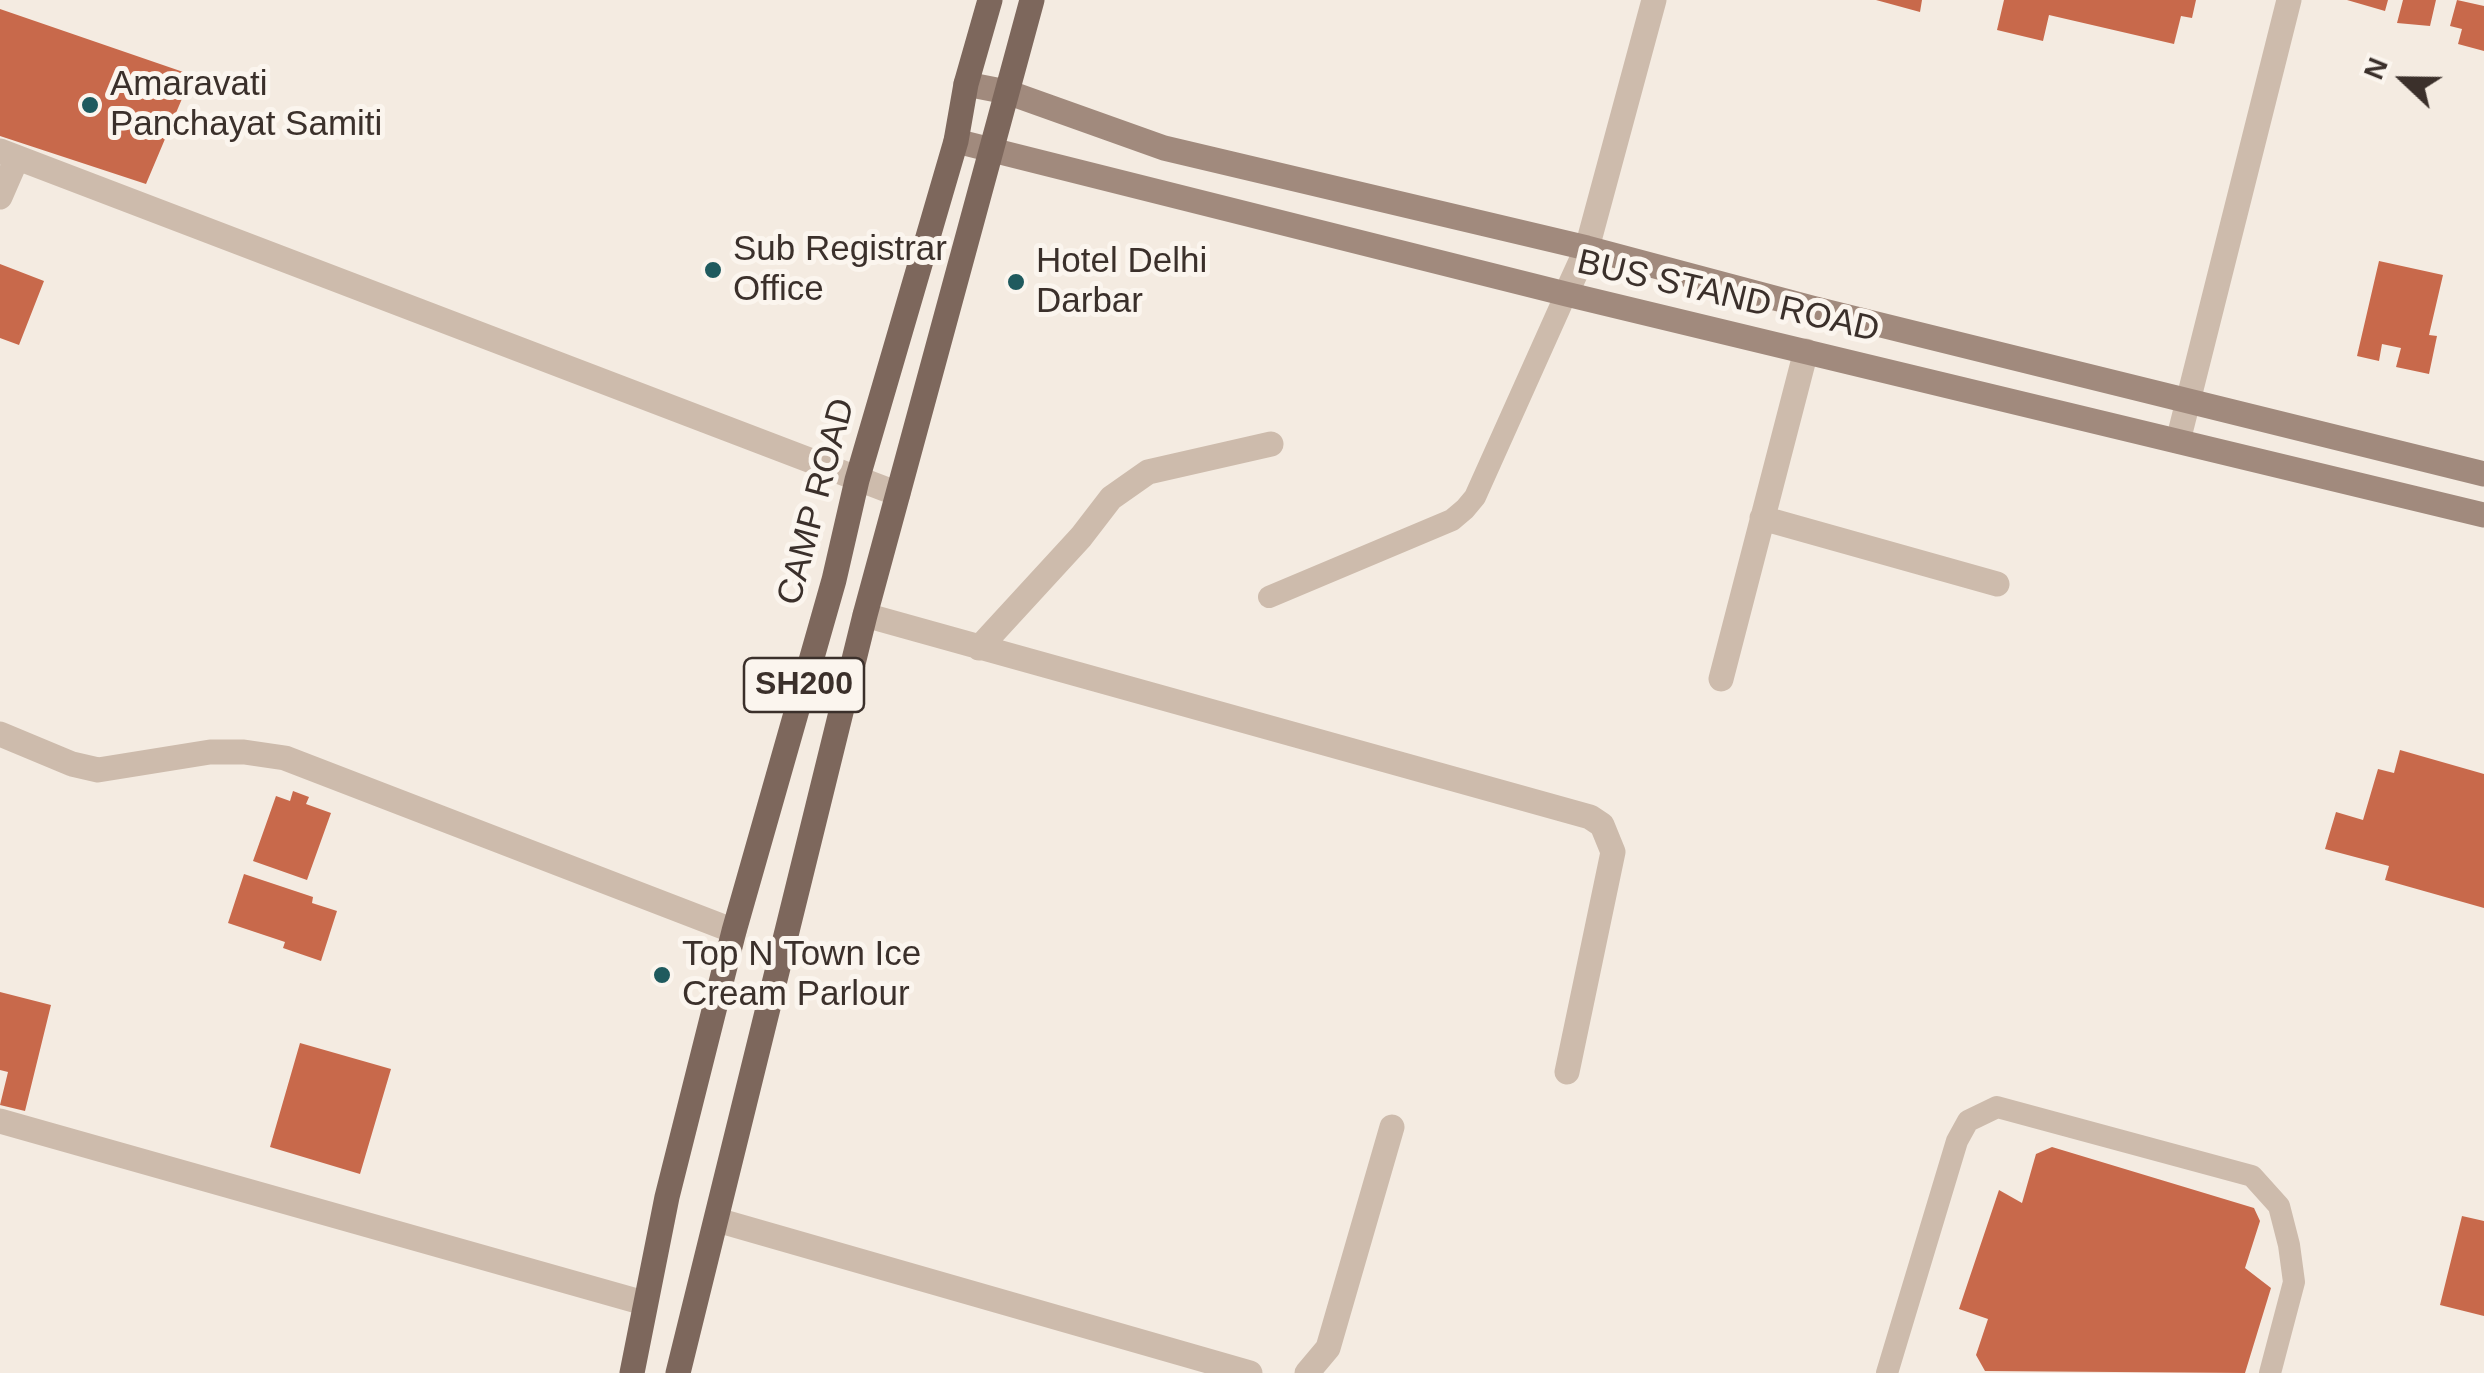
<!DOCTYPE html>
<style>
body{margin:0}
#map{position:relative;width:2484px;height:1373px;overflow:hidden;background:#f4ebe1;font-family:Helvetica,sans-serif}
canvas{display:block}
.north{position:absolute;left:2354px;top:30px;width:100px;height:100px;-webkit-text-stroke:8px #fbf5ee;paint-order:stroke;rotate:292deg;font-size:28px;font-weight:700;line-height:40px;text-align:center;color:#3b302b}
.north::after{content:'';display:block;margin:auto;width:35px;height:45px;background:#3b302b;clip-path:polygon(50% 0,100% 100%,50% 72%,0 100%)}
</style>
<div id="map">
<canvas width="2484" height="1373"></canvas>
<div class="north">N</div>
</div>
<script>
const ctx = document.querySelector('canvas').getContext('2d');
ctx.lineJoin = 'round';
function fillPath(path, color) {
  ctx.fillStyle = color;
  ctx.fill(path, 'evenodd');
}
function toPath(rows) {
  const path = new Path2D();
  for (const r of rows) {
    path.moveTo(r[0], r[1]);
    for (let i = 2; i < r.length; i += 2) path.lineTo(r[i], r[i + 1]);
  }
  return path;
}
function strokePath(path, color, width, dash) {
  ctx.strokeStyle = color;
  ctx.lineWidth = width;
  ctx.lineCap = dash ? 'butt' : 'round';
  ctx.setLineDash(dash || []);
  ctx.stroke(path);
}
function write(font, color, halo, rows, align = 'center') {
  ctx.font = font + ' Helvetica,sans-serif';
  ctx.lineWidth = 10;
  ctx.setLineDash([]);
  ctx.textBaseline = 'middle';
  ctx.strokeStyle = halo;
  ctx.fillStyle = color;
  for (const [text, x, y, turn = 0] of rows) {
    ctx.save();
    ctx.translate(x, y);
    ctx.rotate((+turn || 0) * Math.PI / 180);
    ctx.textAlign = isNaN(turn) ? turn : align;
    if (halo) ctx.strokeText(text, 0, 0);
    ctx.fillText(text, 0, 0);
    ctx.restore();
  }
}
fillPath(toPath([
 [1876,0,1922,0,1920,12],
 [2004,0,2196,0,2192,18,2181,16,2174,44,2049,15,2043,41,1997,30],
 [2347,0,2388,0,2385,11],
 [2403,0,2436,0,2430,26,2397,23],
 [2457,0,2484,6,2484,51,2458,44,2462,29,2450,26],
 [0,9,192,75,146,184,0,136],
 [2379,261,2443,275,2429,335,2437,336,2429,374,2396,367,2401,348,2382,344,2379,361,2357,356],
 [0,264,44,281,19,345,0,338],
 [2400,750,2484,774,2484,908,2385,880,2389,866,2325,849,2336,812,2363,820,2378,769,2394,773],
 [293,791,309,797,306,804,331,813,307,880,253,861,276,796,290,801],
 [244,874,313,897,312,903,337,911,321,961,283,948,285,942,228,923],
 [0,992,51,1005,25,1111,0,1105,8,1072,0,1070],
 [300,1043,391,1069,360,1174,270,1147],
 [2052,1147,2254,1208,2260,1221,2245,1268,2271,1288,2245,1373,1985,1371,1976,1355,1988,1319,1959,1309,1999,1190,2022,1203,2036,1154],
 [2462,1216,2484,1221,2484,1316,2440,1305]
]), '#c8694b');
strokePath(toPath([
 [1269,597,1452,520,1465,509,1475,497,1566,294],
 [1887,1373,1957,1141,1968,1121,1997,1107,2252,1176,2279,1206,2289,1245,2294,1282,2270,1373]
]), '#cdbbac', 22);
strokePath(toPath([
 [0,151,898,494],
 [0,197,17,158],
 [1566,294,1587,248,1654,0],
 [2178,441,2289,0],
 [1762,518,1997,584],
 [865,615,1590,817,1602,825,1613,852,1567,1072],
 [979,648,1081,537,1111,498,1148,472,1271,444],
 [1721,679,1806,351],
 [0,734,72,764,98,770,210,752,244,752,285,758,734,931],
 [0,1121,644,1303],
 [717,1220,1250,1373],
 [1307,1373,1328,1348,1392,1127]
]), '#cdbbac', 25);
strokePath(toPath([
 [966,84,1007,92,1164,148,1587,248,1812,308,2484,474],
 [956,141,1566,294,2484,515]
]), '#a18a7d', 25);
strokePath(toPath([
 [632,1373,667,1197,734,931,834,580,857,480,956,141,966,84,990,0],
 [678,1373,865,615,1032,0]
]), '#7d675c', 25);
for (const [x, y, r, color] of [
 [90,105,10,"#1f5a5e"],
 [713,270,10,"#1f5a5e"],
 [1016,282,10,"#1f5a5e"],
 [662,975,10,"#1f5a5e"]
]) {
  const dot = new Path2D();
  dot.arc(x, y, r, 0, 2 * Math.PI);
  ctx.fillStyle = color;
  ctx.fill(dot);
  strokePath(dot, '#fbf5ee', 4);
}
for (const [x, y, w] of [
 [804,685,120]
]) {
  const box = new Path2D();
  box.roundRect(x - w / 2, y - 27, w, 54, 8);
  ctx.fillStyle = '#fbf5ee';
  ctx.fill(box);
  strokePath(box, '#3b302b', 2.5);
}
write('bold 32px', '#3b302b', null, [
 ["SH200",804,685]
]);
write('35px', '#3b302b', '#fbf5ee', [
 ["Amaravati",110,85],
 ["Panchayat Samiti",110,125],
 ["Sub Registrar",733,250],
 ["Office",733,290],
 ["Hotel Delhi",1036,262],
 ["Darbar",1036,302],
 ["Top N Town Ice",682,955],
 ["Cream Parlour",682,995]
], 'left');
write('35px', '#3b302b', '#fbf5ee', [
 ["BUS STAND ROAD",1728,297,13],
 ["CAMP ROAD",817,502,-75]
]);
</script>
